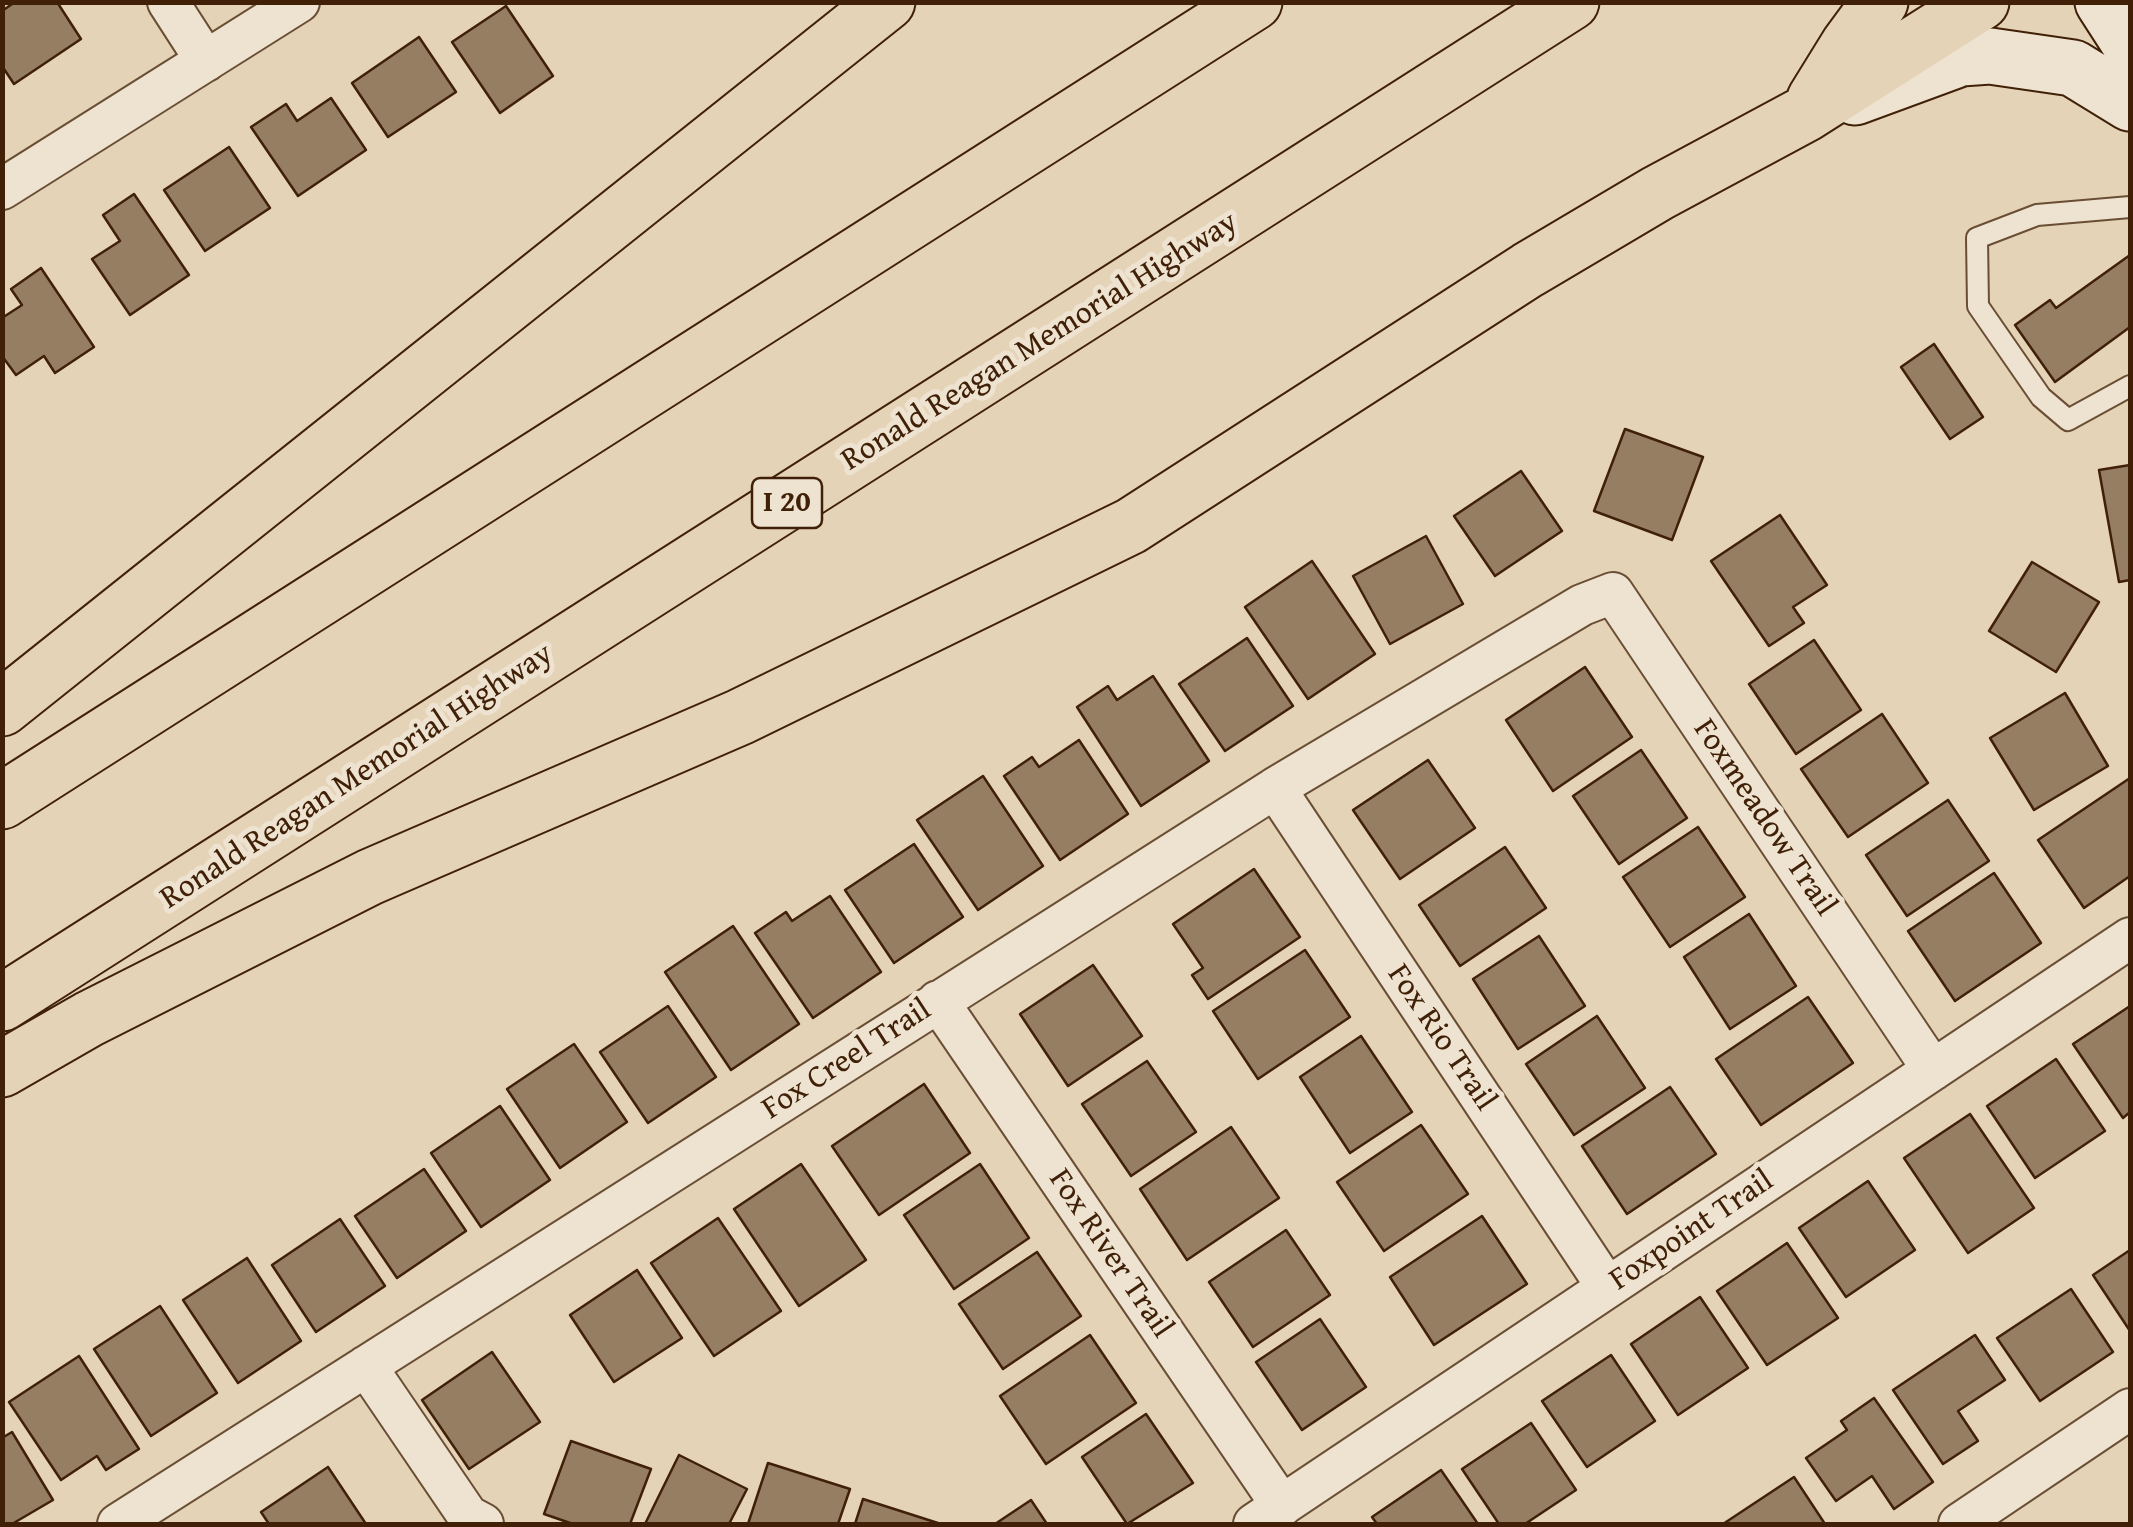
<!DOCTYPE html>
<style>
body{margin:0}
#map{position:relative;width:2133px;height:1527px;overflow:hidden;background:#e5d3b7;font-family:"Gentium Book Plus",serif}
canvas{display:block}
.frame{position:absolute;inset:0;border:5px solid #402108;pointer-events:none}
</style>
<div id="map">
<canvas width="2133" height="1527"></canvas>
<div class="frame"></div>
</div>
<script>
const ctx = document.querySelector('canvas').getContext('2d');
ctx.lineJoin = 'round';
function fillPath(path, color) {
  ctx.fillStyle = color;
  ctx.fill(path, 'evenodd');
}
function toPath(rows) {
  const path = new Path2D();
  for (const r of rows) {
    path.moveTo(r[0], r[1]);
    for (let i = 2; i < r.length; i += 2) path.lineTo(r[i], r[i + 1]);
  }
  return path;
}
function strokePath(path, color, width, dash) {
  ctx.strokeStyle = color;
  ctx.lineWidth = width;
  ctx.lineCap = dash ? 'butt' : 'round';
  ctx.setLineDash(dash || []);
  ctx.stroke(path);
}
function write(font, color, halo, rows, align = 'center') {
  ctx.font = font + ' "Gentium Book Plus",serif';
  ctx.lineWidth = 10;
  ctx.setLineDash([]);
  ctx.textBaseline = 'middle';
  ctx.strokeStyle = halo;
  ctx.fillStyle = color;
  for (const [text, x, y, turn = 0] of rows) {
    ctx.save();
    ctx.translate(x, y);
    ctx.rotate((+turn || 0) * Math.PI / 180);
    ctx.textAlign = isNaN(turn) ? turn : align;
    if (halo) ctx.strokeText(text, 0, 0);
    ctx.fillText(text, 0, 0);
    ctx.restore();
  }
}
const building = toPath([
 [15,2,57,2,81,39,14,84,2,66,2,11,15,2],
 [506,6,553,76,500,113,452,42,506,6],
 [419,37,456,92,388,137,352,83,419,37],
 [331,98,366,150,298,196,251,127,286,104,297,121,331,98],
 [229,147,270,208,205,251,164,190,229,147],
 [134,194,189,275,130,315,92,259,120,241,103,215,134,194],
 [2130,255,2130,327,2055,382,2015,325,2050,300,2056,308,2130,255],
 [41,268,94,347,55,373,44,356,16,375,2,356,2,318,22,305,11,289,41,268],
 [1934,344,1983,417,1950,439,1901,367,1934,344],
 [1625,429,1703,457,1672,540,1594,511,1625,429],
 [2130,465,2130,580,2119,582,2099,470,2130,465],
 [1521,471,1562,531,1495,576,1454,516,1521,471],
 [1780,515,1827,585,1793,607,1804,623,1769,646,1711,561,1780,515],
 [1426,536,1463,604,1390,644,1353,576,1426,536],
 [1312,561,1375,654,1308,699,1245,607,1312,561],
 [2032,562,2099,602,2056,672,1989,631,2032,562],
 [1247,638,1293,706,1225,751,1179,684,1247,638],
 [1814,640,1861,710,1796,754,1749,684,1814,640],
 [1585,667,1632,737,1553,791,1506,720,1585,667],
 [1153,676,1209,761,1141,806,1077,707,1108,686,1117,700,1153,676],
 [2065,693,2108,766,2034,810,1990,738,2065,693],
 [1882,714,1928,783,1848,837,1801,769,1882,714],
 [1079,740,1128,814,1060,860,1004,776,1032,757,1039,767,1079,740],
 [1641,750,1687,818,1619,864,1573,796,1641,750],
 [1428,760,1475,828,1400,879,1353,810,1428,760],
 [983,776,1043,866,978,910,917,820,983,776],
 [2130,778,2130,876,2084,908,2038,840,2130,778],
 [1948,800,1989,861,1907,916,1866,855,1948,800],
 [1698,827,1745,897,1670,947,1623,877,1698,827],
 [914,844,963,917,894,963,845,890,914,844],
 [1505,847,1546,908,1460,966,1419,905,1505,847],
 [1254,869,1300,937,1208,999,1192,975,1203,968,1173,924,1254,869],
 [1994,873,2041,943,1955,1001,1908,931,1994,873],
 [830,896,881,972,813,1018,755,933,786,912,792,921,830,896],
 [1749,914,1796,986,1730,1029,1684,957,1749,914],
 [733,926,799,1024,731,1070,665,972,733,926],
 [1539,936,1585,1006,1518,1049,1473,979,1539,936],
 [1305,950,1350,1017,1258,1079,1213,1011,1305,950],
 [1093,965,1142,1036,1068,1086,1020,1014,1093,965],
 [1808,997,1853,1063,1761,1125,1716,1059,1808,997],
 [668,1006,716,1077,648,1123,600,1052,668,1006],
 [2130,1006,2130,1112,2123,1118,2073,1044,2130,1006],
 [1597,1016,1645,1088,1574,1135,1526,1064,1597,1016],
 [1361,1036,1412,1112,1350,1153,1300,1077,1361,1036],
 [574,1044,627,1122,560,1168,507,1089,574,1044],
 [2056,1059,2105,1131,2035,1178,1987,1106,2056,1059],
 [1147,1061,1196,1132,1131,1176,1082,1104,1147,1061],
 [924,1084,970,1153,879,1215,832,1146,924,1084],
 [1670,1087,1716,1154,1627,1214,1582,1146,1670,1087],
 [500,1106,550,1180,481,1227,431,1153,500,1106],
 [1970,1114,2034,1208,1968,1253,1904,1158,1970,1114],
 [1421,1125,1468,1194,1384,1251,1337,1182,1421,1125],
 [1231,1127,1279,1198,1187,1260,1140,1189,1231,1127],
 [801,1164,866,1260,799,1306,734,1209,801,1164],
 [980,1164,1029,1238,954,1289,904,1215,980,1164],
 [424,1169,466,1231,397,1278,355,1216,424,1169],
 [1868,1181,1915,1250,1846,1297,1799,1228,1868,1181],
 [1482,1216,1527,1284,1434,1345,1390,1277,1482,1216],
 [718,1218,781,1311,714,1356,651,1263,718,1218],
 [340,1219,385,1286,316,1332,272,1265,340,1219],
 [1286,1230,1330,1295,1253,1347,1209,1282,1286,1230],
 [1787,1243,1838,1318,1767,1365,1717,1291,1787,1243],
 [2130,1250,2130,1331,2093,1275,2130,1250],
 [1037,1252,1081,1316,1003,1369,959,1304,1037,1252],
 [247,1258,301,1341,238,1383,183,1300,247,1258],
 [637,1270,682,1338,614,1382,570,1315,637,1270],
 [2071,1289,2113,1352,2040,1401,1997,1338,2071,1289],
 [1700,1297,1748,1368,1678,1415,1631,1344,1700,1297],
 [160,1306,217,1393,151,1436,94,1349,160,1306],
 [1320,1319,1366,1387,1302,1430,1256,1362,1320,1319],
 [1090,1335,1136,1403,1046,1464,1000,1396,1090,1335],
 [1975,1335,2005,1380,1958,1411,1978,1441,1943,1464,1893,1390,1975,1335],
 [492,1352,540,1422,469,1469,422,1400,492,1352],
 [1611,1355,1655,1421,1587,1467,1542,1401,1611,1355],
 [79,1356,139,1449,106,1470,97,1456,61,1480,9,1402,79,1356],
 [1874,1398,1933,1482,1894,1509,1872,1476,1836,1501,1806,1458,1847,1430,1841,1421,1874,1398],
 [1146,1414,1193,1483,1127,1524,1082,1457,1146,1414],
 [1531,1423,1576,1490,1525,1524,1499,1524,1462,1469,1531,1423],
 [12,1432,53,1500,12,1524,2,1524,2,1438,12,1432],
 [571,1441,651,1469,630,1524,573,1524,544,1514,571,1441],
 [679,1455,747,1489,729,1524,645,1524,679,1455],
 [768,1463,850,1489,838,1524,748,1524,768,1463],
 [328,1467,366,1524,269,1524,261,1512,328,1467],
 [1441,1470,1478,1524,1377,1524,1372,1517,1441,1470],
 [1794,1477,1825,1524,1723,1524,1794,1477],
 [863,1499,941,1524,855,1524,863,1499],
 [1031,1500,1047,1524,995,1524,1031,1500]
]);
fillPath(building, '#967e63');
strokePath(building, '#402108', 2.5);
const lane = toPath([
 [2130,207,2037,215,1977,238,1978,306,2041,397,2068,420,2130,386]
]);
const street = toPath([
 [168,2,206,61],
 [2,189,299,2],
 [1275,788,1607,1287],
 [938,1001,1282,1506],
 [366,1366,468,1516,483,1524],
 [118,1524,1275,788,1582,605,1613,593,1933,1070],
 [1254,1524,2130,938],
 [1959,1524,2130,1409]
]);
const secondary = toPath([
 [2103,2,2130,44],
 [1855,97,1961,58,1990,56,2073,68,2130,103]
]);
const highway = toPath([
 [1815,99,1849,44,1880,2],
 [2,708,887,2],
 [2,801,1254,2],
 [2,1003,1571,2],
 [2,1069,89,1019,370,877,740,717,1131,526,1528,270,1658,193,1805,114,1981,2]
]);
strokePath(lane, '#694e34', 24);
strokePath(street, '#694e34', 44);
strokePath(secondary, '#402108', 59);
strokePath(highway, '#402108', 59);
strokePath(lane, '#eee2d0', 20);
strokePath(street, '#eee2d0', 40);
strokePath(secondary, '#eee2d0', 55);
strokePath(highway, '#e5d3b7', 55);
for (const [x, y, w] of [
 [787,503,70]
]) {
  const box = new Path2D();
  box.roundRect(x - w / 2, y - 25, w, 50, 8);
  ctx.fillStyle = '#eee2d0';
  ctx.fill(box);
  strokePath(box, '#402108', 2.5);
}
write('bold 30px', '#402108', null, [
 ["I 20",787,503]
]);
write('32px', '#402108', '#eee2d0', [
 ["Ronald Reagan Memorial Highway",1040,342,-32],
 ["Ronald Reagan Memorial Highway",357,777,-33],
 ["Foxmeadow Trail",1764,818,56],
 ["Fox Rio Trail",1441,1038,56],
 ["Fox Creel Trail",847,1060,-33],
 ["Foxpoint Trail",1692,1231,-34],
 ["Fox River Trail",1110,1254,56]
]);
</script>
